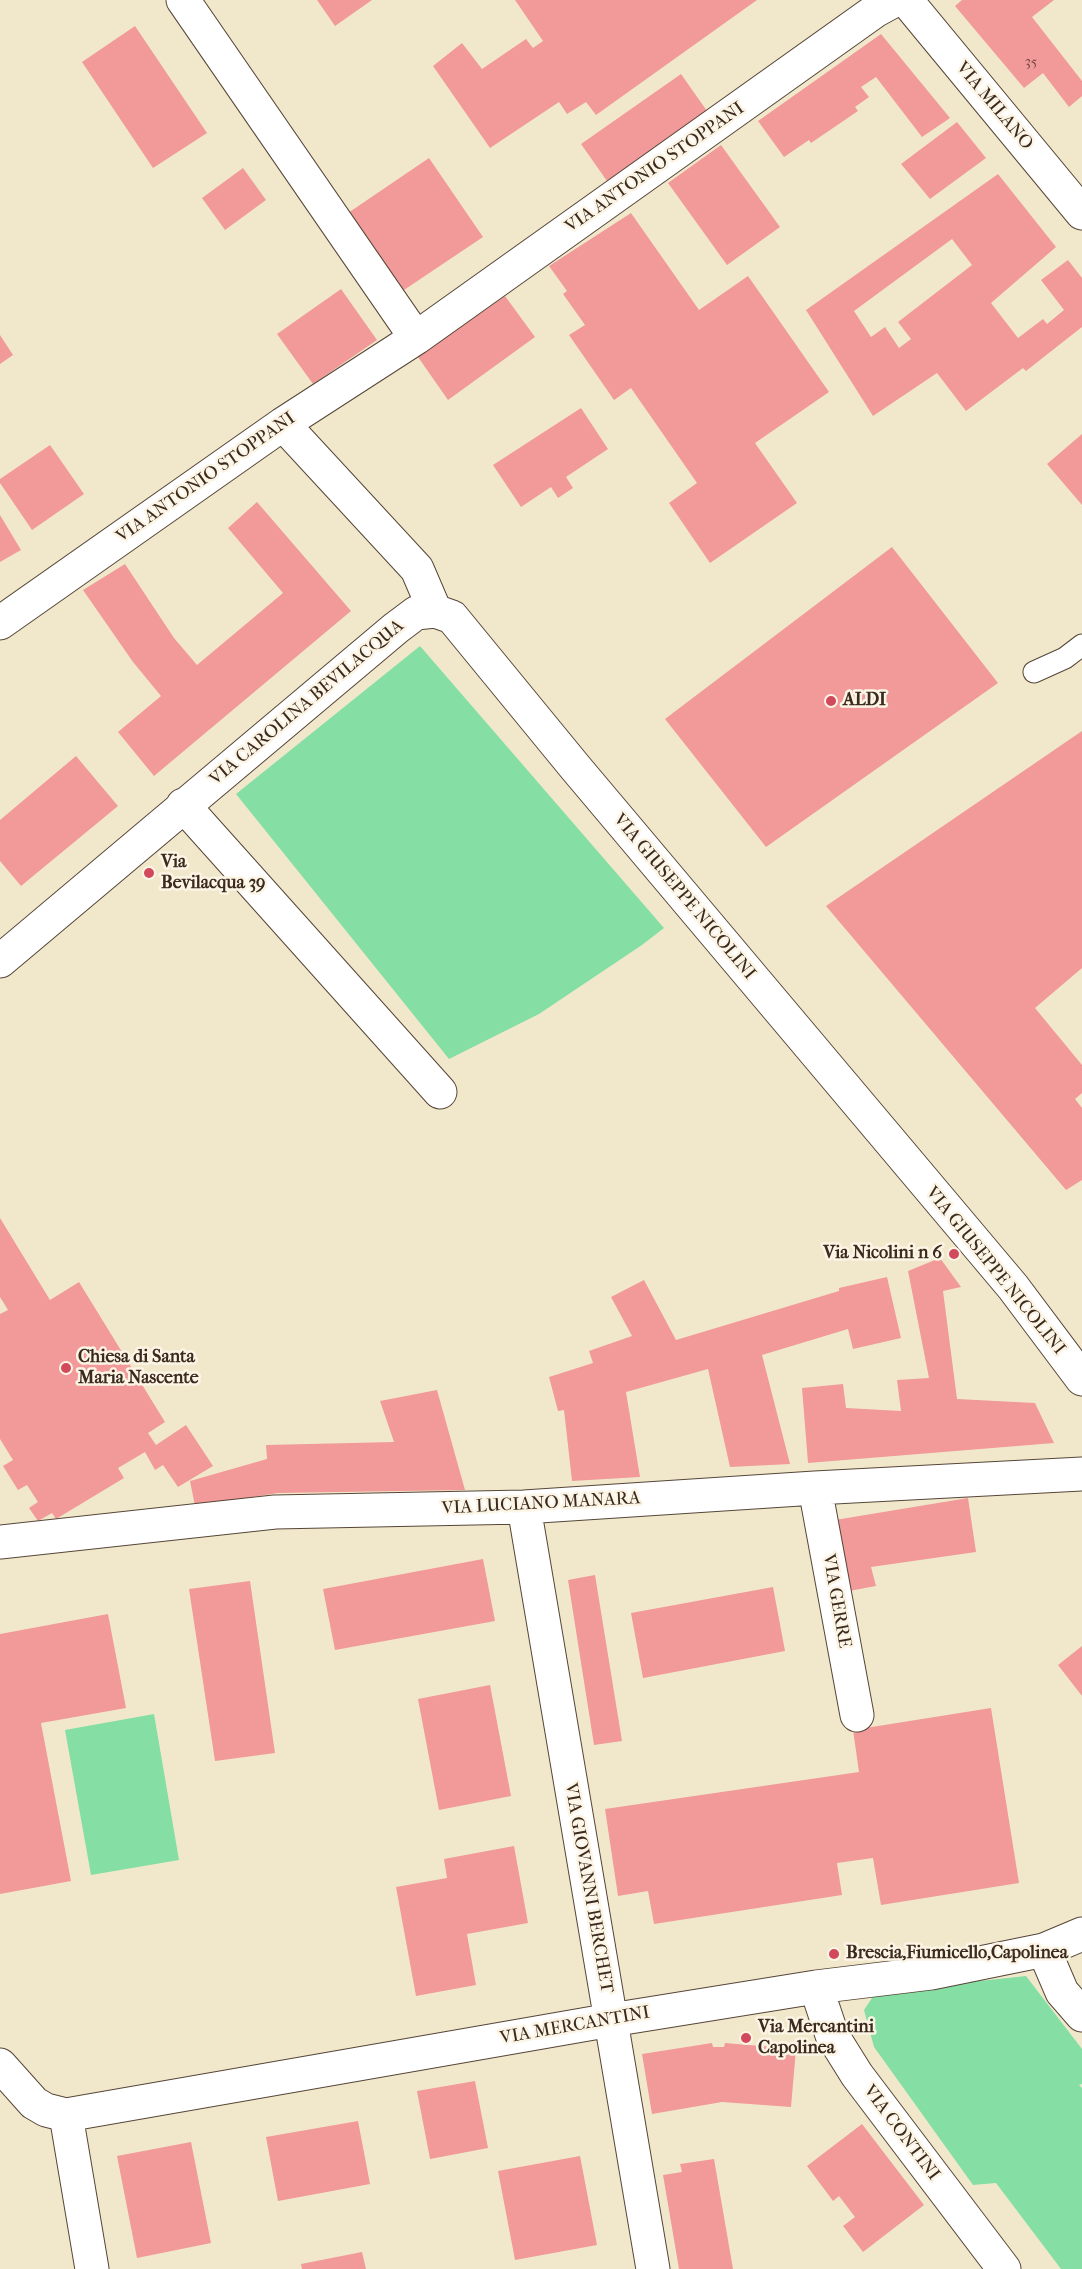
<!DOCTYPE html>
<style>
body{margin:0}
canvas{display:block;background:#f1e8cc}
</style>
<canvas width="1082" height="2269"></canvas>
<script>
const ctx = document.querySelector('canvas').getContext('2d');
ctx.lineJoin = 'round';
function fillPath(path, color) {
  ctx.fillStyle = color;
  ctx.fill(path, 'evenodd');
}
function toPath(rows) {
  const path = new Path2D();
  for (const r of rows) {
    path.moveTo(r[0], r[1]);
    for (let i = 2; i < r.length; i += 2) path.lineTo(r[i], r[i + 1]);
  }
  return path;
}
function strokePath(path, color, width, dash) {
  ctx.strokeStyle = color;
  ctx.lineWidth = width;
  ctx.lineCap = dash ? 'butt' : 'round';
  ctx.setLineDash(dash || []);
  ctx.stroke(path);
}
function write(font, color, halo, rows, align = 'center') {
  ctx.font = font + ' "IM FELL French Canon",serif';
  ctx.lineWidth = 5;
  ctx.setLineDash([]);
  ctx.textBaseline = 'middle';
  ctx.strokeStyle = halo;
  ctx.fillStyle = color;
  for (const [text, x, y, turn = 0] of rows) {
    ctx.save();
    ctx.translate(x, y);
    ctx.rotate((+turn || 0) * Math.PI / 180);
    ctx.textAlign = isNaN(turn) ? turn : align;
    if (halo) ctx.strokeText(text, 0, 0);
    ctx.fillText(text, 0, 0);
    ctx.restore();
  }
}
fillPath(toPath([
 [420,646,664,928,642,945,539,1014,449,1059,236,794],
 [154,1714,179,1860,91,1875,65,1730],
 [1026,1976,1082,2049,1082,2084,1079,2085,1082,2088,1082,2269,1061,2269,996,2183,973,2185,874,2047,864,2010,876,1992]
]), '#85dfa4');
fillPath(toPath([
 [317,0,372,0,335,26],
 [515,0,757,0,596,115,586,102,567,114,559,102,490,148,433,66,462,43,482,69,526,39,533,48,543,41],
 [962,0,1054,0,1032,17,1082,81,1082,96,1069,107,1043,73,1024,88,955,6],
 [135,26,207,133,153,168,82,62],
 [881,34,950,118,922,137,876,77,861,87,869,97,855,107,858,111,811,143,809,140,784,157,758,121],
 [681,74,707,111,607,181,581,144],
 [957,122,986,158,930,199,901,164],
 [721,145,780,227,727,265,668,183],
 [429,158,483,237,401,292,348,213],
 [243,168,266,200,225,230,202,198],
 [998,174,1056,247,991,303,1018,338,1043,319,1047,324,1064,310,1041,280,1068,260,1082,278,1082,327,1026,371,1023,368,966,411,937,373,873,416,806,310],
 [952,239,972,265,898,322,911,339,899,348,885,327,871,337,854,311],
 [631,213,699,310,748,276,829,392,755,443,797,503,710,563,669,503,697,483,631,388,614,400,569,335,585,325,563,294,567,291,549,266],
 [341,289,377,340,313,384,277,334],
 [505,296,535,337,448,400,418,357],
 [0,335,13,355,0,364],
 [581,408,608,449,566,477,573,488,558,498,551,487,521,507,493,465],
 [1082,434,1082,505,1047,464],
 [50,445,84,494,32,530,0,483,0,479],
 [257,502,351,611,154,776,118,732,161,696,133,662,83,590,125,564,174,638,197,665,283,593,228,528],
 [0,515,21,550,0,562],
 [892,547,998,683,766,847,665,719],
 [1082,731,1082,968,1035,1008,1082,1065,1082,1093,1075,1099,1082,1108,1082,1180,1066,1190,826,906],
 [76,756,118,806,21,886,0,861,0,820],
 [0,1218,50,1300,79,1282,165,1422,148,1433,156,1445,186,1425,213,1466,178,1487,163,1465,155,1470,145,1452,118,1468,124,1478,56,1519,52,1513,38,1521,29,1508,38,1502,27,1485,18,1490,3,1466,13,1460,0,1439,0,1314,8,1310,0,1297],
 [940,1258,961,1287,943,1291,957,1399,1035,1403,1054,1443,808,1463,802,1388,843,1384,846,1408,901,1411,897,1380,929,1378,908,1271],
 [887,1277,901,1338,853,1349,848,1329,762,1355,790,1464,730,1467,708,1369,626,1392,640,1477,572,1481,564,1410,558,1411,549,1377,593,1363,589,1351,632,1336,611,1297,644,1280,676,1340,839,1291,839,1288],
 [437,1390,465,1490,278,1493,195,1506,190,1481,267,1459,266,1445,394,1442,380,1401],
 [968,1498,976,1552,871,1567,876,1586,849,1591,829,1521],
 [483,1559,495,1621,335,1650,323,1589],
 [595,1575,622,1741,594,1745,568,1580],
 [250,1581,275,1753,215,1761,189,1589],
 [773,1587,785,1651,643,1678,631,1613],
 [108,1614,126,1708,41,1723,71,1881,0,1894,0,1634],
 [1082,1646,1082,1696,1058,1665],
 [490,1685,511,1796,439,1810,418,1699],
 [991,1708,1019,1883,881,1905,873,1858,837,1863,842,1895,654,1924,648,1891,618,1896,605,1809,859,1772,853,1730],
 [514,1846,528,1923,467,1934,476,1985,416,1996,396,1887,447,1878,444,1859],
 [712,2043,713,2047,724,2047,725,2043,796,2049,791,2107,722,2102,652,2114,642,2054],
 [475,2081,488,2148,430,2159,417,2091],
 [358,2121,370,2184,278,2201,266,2137],
 [862,2124,924,2205,863,2252,843,2226,855,2217,839,2196,833,2201,807,2166],
 [191,2142,211,2243,137,2258,117,2156],
 [580,2156,597,2245,515,2260,498,2171],
 [714,2159,733,2269,679,2269,663,2175,682,2172,680,2164],
 [362,2252,366,2269,302,2269,301,2264]
]), '#f19a99');
const service = toPath([
 [1034,672,1065,658,1082,645]
]);
const minor = toPath([
 [183,0,416,338],
 [283,424,417,569,435,611,452,617,575,767,1013,1287,1082,1379],
 [0,623,283,424,416,338,875,11,895,0],
 [183,805,440,1092],
 [0,961,396,628,416,613,435,611],
 [815,1488,857,1715],
 [524,1507,653,2269],
 [0,1542,275,1512,524,1507,815,1488,1082,1474],
 [1044,1950,1062,1992,1082,2015],
 [816,1987,832,2035,857,2075,1004,2269],
 [0,2065,34,2103,46,2110,66,2115,611,2020,816,1987,931,1973,1044,1950,1082,1934],
 [66,2115,92,2269]
]);
const secondary = toPath([
 [906,0,1082,213]
]);
strokePath(service, '#564638', 23);
strokePath(minor, '#564638', 35);
strokePath(secondary, '#564638', 35);
strokePath(service, '#fff', 21);
strokePath(minor, '#fff', 33);
strokePath(secondary, '#fff', 33);
for (const [x, y, r, color] of [
 [831,701,6,"#d1495b"],
 [149,873,6,"#d1495b"],
 [954,1254,6,"#d1495b"],
 [66,1368,6,"#d1495b"],
 [834,1954,6,"#d1495b"],
 [746,2038,6,"#d1495b"]
]) {
  const dot = new Path2D();
  dot.arc(x, y, r, 0, 2 * Math.PI);
  ctx.fillStyle = color;
  ctx.fill(dot);
  strokePath(dot, '#fcf5e5', 2);
}
write('15px', '#68463d', null, [
 ["35",1031,62]
]);
write('18px', '#3b2a1e', '#fcf5e5', [
 ["VIA MILANO",994,106,50],
 ["VIA ANTONIO STOPPANI",655,168,-35],
 ["VIA ANTONIO STOPPANI",206,478,-35],
 ["VIA CAROLINA BEVILACQUA",307,703,-40],
 ["VIA GIUSEPPE NICOLINI",684,897,50],
 ["VIA GIUSEPPE NICOLINI",995,1271,51],
 ["VIA LUCIANO MANARA",541,1504,-3],
 ["VIA GERRE",836,1601,80],
 ["VIA GIOVANNI BERCHET",588,1888,80],
 ["VIA MERCANTINI",575,2026,-10],
 ["VIA CONTINI",901,2133,53]
]);
write('bold 18px', '#3b2a1e', '#fcf5e5', [
 ["ALDI",843,701],
 ["Via",161,863],
 ["Bevilacqua 39",161,884],
 ["Via Nicolini n 6",942,1254,"right"],
 ["Chiesa di Santa",78,1358],
 ["Maria Nascente",78,1379],
 ["Brescia,Fiumicello,Capolinea",846,1954],
 ["Via Mercantini",758,2028],
 ["Capolinea",758,2049]
], 'left');
</script>
